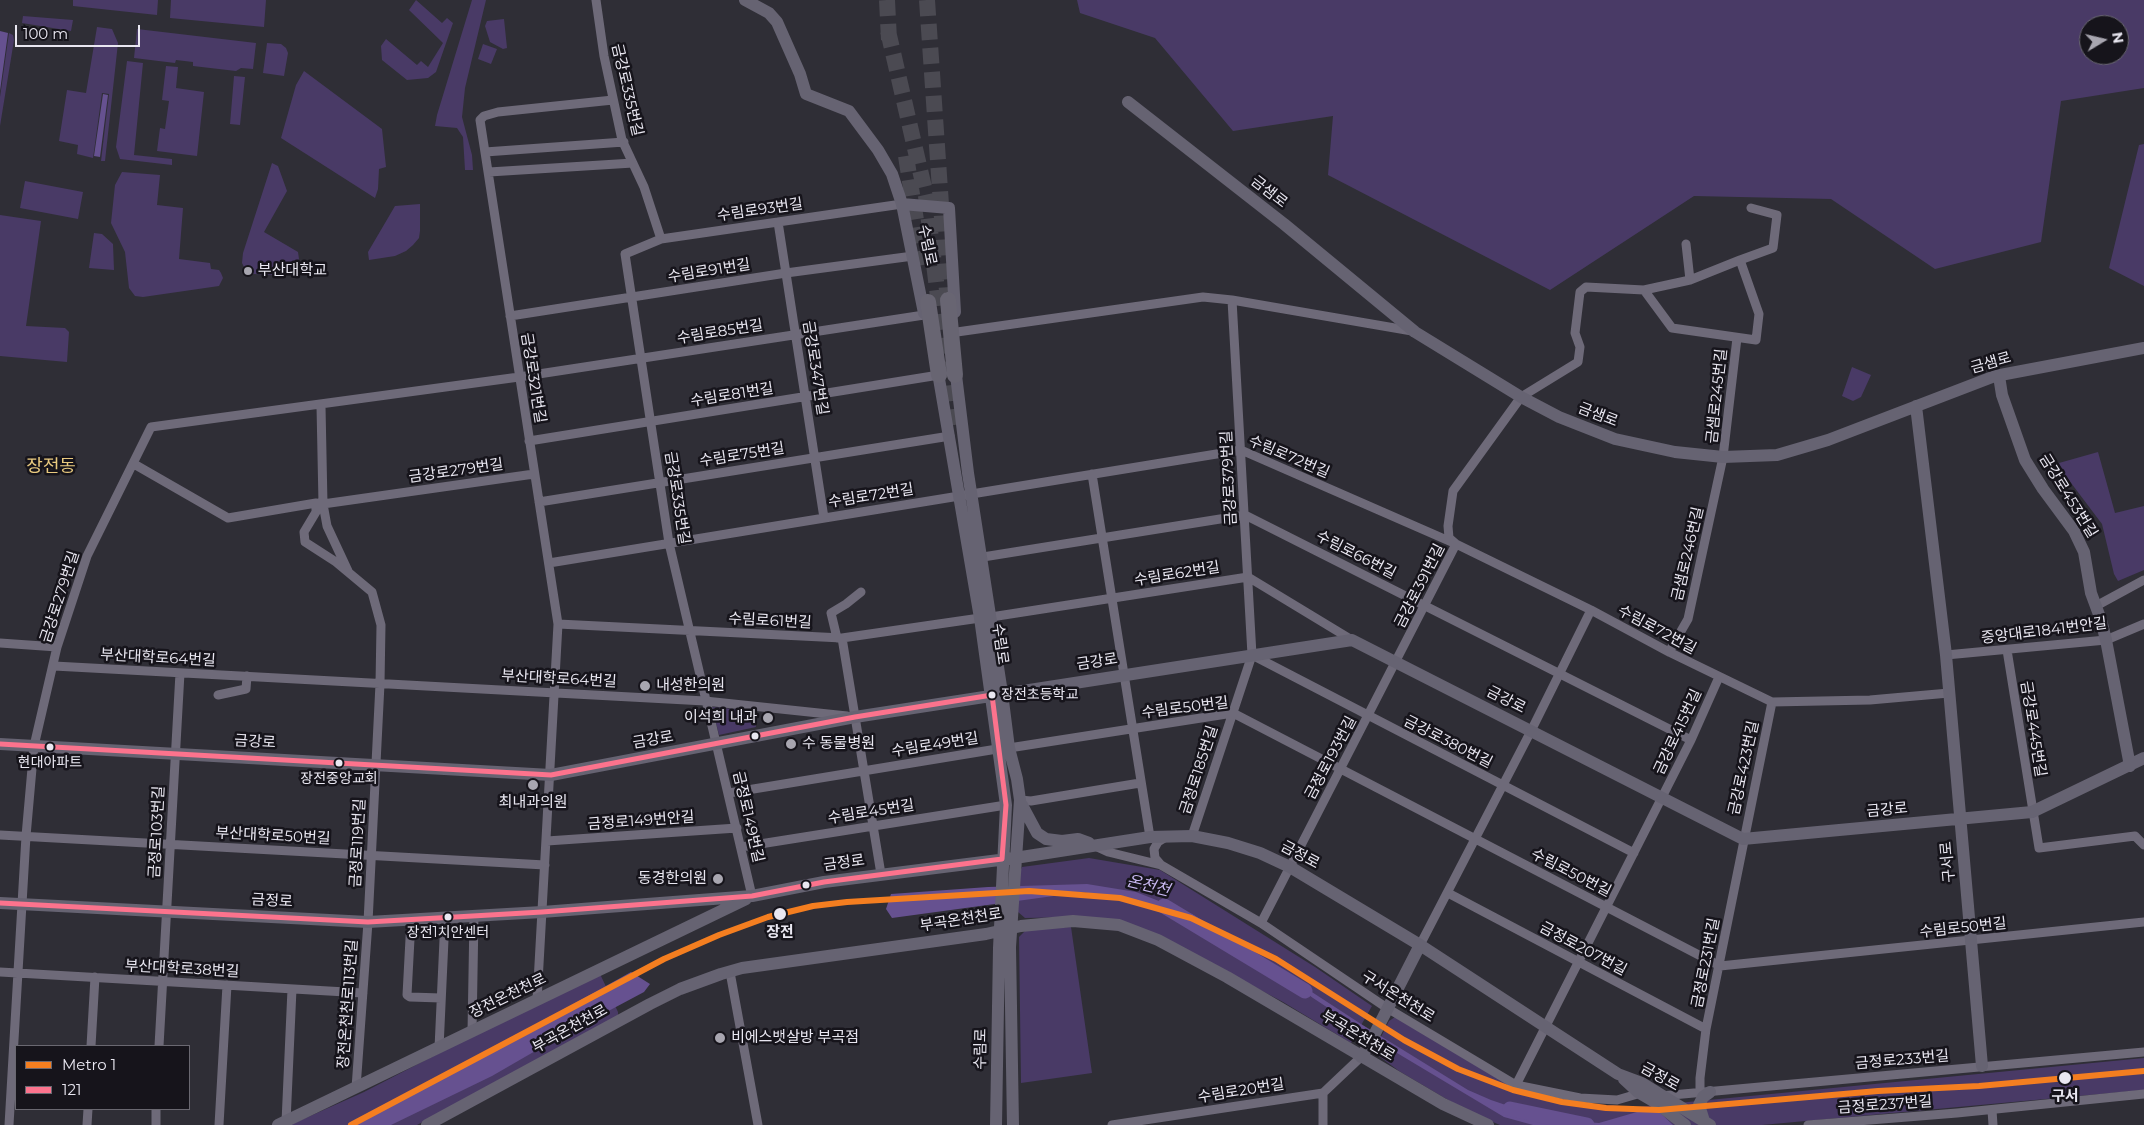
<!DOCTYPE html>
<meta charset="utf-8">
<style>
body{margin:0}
#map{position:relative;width:2144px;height:1125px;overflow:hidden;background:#2f2e36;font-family:Montserrat,sans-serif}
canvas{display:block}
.legend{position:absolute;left:15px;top:1045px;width:175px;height:65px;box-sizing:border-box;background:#16141b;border:1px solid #6a6871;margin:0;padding:6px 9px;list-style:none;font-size:15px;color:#e9e7f1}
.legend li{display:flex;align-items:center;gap:10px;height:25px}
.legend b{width:25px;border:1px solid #6a6871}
.north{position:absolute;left:2079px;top:15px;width:50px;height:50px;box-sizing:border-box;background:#16141b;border:1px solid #6a6871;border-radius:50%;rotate:81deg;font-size:14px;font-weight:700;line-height:20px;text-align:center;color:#e9e7f1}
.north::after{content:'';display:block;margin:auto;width:18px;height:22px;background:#a8a6b0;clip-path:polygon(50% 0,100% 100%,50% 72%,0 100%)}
.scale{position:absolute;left:15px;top:25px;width:125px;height:22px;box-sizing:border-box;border:2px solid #e9e7f1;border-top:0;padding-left:6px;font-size:15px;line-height:18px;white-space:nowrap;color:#e9e7f1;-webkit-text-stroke:4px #16141b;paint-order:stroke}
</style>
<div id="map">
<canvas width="2144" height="1125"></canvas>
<ul class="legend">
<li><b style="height:6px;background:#f47e20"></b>Metro 1</li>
<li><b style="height:6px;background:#fc738d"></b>121</li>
</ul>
<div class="north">N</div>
<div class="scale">100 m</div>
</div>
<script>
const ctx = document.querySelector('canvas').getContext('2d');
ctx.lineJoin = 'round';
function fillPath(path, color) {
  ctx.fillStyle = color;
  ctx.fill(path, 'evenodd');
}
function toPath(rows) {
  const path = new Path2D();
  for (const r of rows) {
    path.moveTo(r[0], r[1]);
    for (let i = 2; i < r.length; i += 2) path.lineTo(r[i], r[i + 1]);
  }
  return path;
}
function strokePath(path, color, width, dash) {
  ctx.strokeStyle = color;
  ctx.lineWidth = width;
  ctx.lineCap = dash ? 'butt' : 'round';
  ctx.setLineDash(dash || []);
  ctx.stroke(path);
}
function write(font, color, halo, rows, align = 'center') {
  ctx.font = font + ' Montserrat,"Noto Sans KR",sans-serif';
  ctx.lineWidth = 5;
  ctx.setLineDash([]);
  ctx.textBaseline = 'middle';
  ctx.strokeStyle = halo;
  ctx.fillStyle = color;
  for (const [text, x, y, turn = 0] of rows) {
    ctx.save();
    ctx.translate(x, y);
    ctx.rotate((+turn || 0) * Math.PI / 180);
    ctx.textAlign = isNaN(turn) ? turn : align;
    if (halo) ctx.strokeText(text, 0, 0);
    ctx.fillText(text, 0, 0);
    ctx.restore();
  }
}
fillPath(toPath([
 [73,0,158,0,157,15,73,6],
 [171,0,266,0,264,27,170,18],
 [416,0,442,23,447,18,453,23,436,72,428,78,407,80,382,60,381,46,386,39,417,65,421,61,428,67,443,43,409,10],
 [472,0,486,0,465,88,462,117,472,155,473,170,465,170,463,137,457,128,435,126,437,115],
 [1077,0,2144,0,2144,88,2061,101,2041,242,1935,269,1831,199,1694,196,1550,290,1328,175,1333,116,1233,131,1155,38,1080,13],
 [2089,25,2119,25,2119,55,2089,55],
 [23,16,73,20,71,31,22,23],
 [504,19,507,48,503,49,490,42,485,26,487,21],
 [97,27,112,29,118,43,105,161,101,161,109,94,102,93,93,158,77,154,78,145,59,141,67,90,86,93],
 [137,29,256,43,253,69,241,68,236,71,193,66,193,62,176,60,175,63,134,58],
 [9,33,13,35,14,40,0,126,0,97],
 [267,43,281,44,286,48,288,53,284,76,263,73],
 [483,44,497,49,491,64,478,59],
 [127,61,143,63,134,155,172,159,172,165,120,159,116,147],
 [166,66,178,67,176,88,204,92,197,156,157,151,160,128,165,129,169,101,162,100],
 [304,71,382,129,386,167,379,169,378,189,375,198,281,138,296,85],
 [234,76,245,77,240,125,230,124],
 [2144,144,2144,286,2109,268,2139,145],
 [272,163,278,166,287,191,264,232,298,252,299,259,294,270,271,275,254,274,245,269,242,263,243,253],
 [122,172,160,175,157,205,183,208,179,259,210,263,211,269,219,270,221,273,223,278,219,286,143,297,135,296,129,288,125,252,111,223,115,185],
 [25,181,83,192,78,219,20,208],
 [420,204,420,231,419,238,413,245,406,251,395,256,369,260,368,252,395,206],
 [0,215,41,221,26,326,65,328,69,332,67,362,0,356],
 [94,233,102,234,113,244,114,270,89,268],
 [1852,367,1871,375,1861,397,1853,401,1842,396],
 [2098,452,2115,513,2144,506,2144,570,2118,581,2114,574,2102,524,2062,471,2059,463],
 [712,707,754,711,756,727,719,735],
 [1089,858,1160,870,1315,967,1372,1006,1351,1043,1283,1002,1153,933,1073,917,1025,918,1018,912,1019,873,1022,867],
 [1071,927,1092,1073,1021,1083,1019,937,1027,929],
 [600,974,618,1012,618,1018,417,1125,290,1125,364,1092,499,1022],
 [1395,1017,1529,1091,1592,1104,1636,1107,2144,1058,2144,1090,1762,1125,1500,1125,1465,1110,1399,1071,1376,1054,1375,1049,1389,1021]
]), '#493a66');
fillPath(toPath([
 [0,31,8,33,0,91],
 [103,94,108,95,100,157,94,156],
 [1087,884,1136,892,1192,914,1361,1024,1468,1090,1491,1100,1547,1119,1599,1123,1654,1107,1673,1125,1533,1125,1504,1117,1392,1050,1313,998,1235,942,1169,909,1083,892,892,918,886,909,891,894,988,887],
 [631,972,650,984,644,992,556,1039,492,1076,391,1125,356,1125]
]), '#665190');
strokePath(toPath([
 [1164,906,1305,991],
 [1510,1109,1587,1125]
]), '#665190', 15);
strokePath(toPath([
 [887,0,889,40],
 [927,0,947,292],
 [888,31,926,196,954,432],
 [906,156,923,265]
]), '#4b4a52', 16, [16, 8]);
strokePath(toPath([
 [596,0,604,56,622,140,644,187,661,239],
 [485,152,624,142],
 [489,172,633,163],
 [778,222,824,518],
 [1686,244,1690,280],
 [1740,260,1759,314,1756,340,1672,328,1644,290,1690,280,1740,260,1773,248,1777,215,1751,208],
 [510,316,786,273,913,256],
 [950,327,957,332,1203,297,1232,300,1412,331],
 [321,406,323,504,327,526,348,571],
 [529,441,939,375],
 [134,464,228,518,316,503,323,504,534,474],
 [1092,474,1150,837],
 [539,502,950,436],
 [316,503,316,512,304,532,305,542,336,562,372,592,381,625,380,684,368,922,356,1088],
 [983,557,1245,515,1691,740],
 [549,563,1241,450,1456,544,1591,610,1669,652,1772,702,1870,700,1949,693],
 [2096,606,2144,580],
 [991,617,1248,577,1352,640],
 [558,624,842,638,980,618],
 [837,638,831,613,846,604,861,592],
 [842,638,881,874],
 [0,643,57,647],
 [2007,650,2039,848,2135,836,2144,845],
 [1669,652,1688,619,1723,457,1737,338],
 [1252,655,1634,853],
 [1946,655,2106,640,2144,624],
 [54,666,705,701,847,716],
 [218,695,246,689,247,676],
 [1009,748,1233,713,1720,966,2144,922],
 [729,793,997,749],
 [1020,800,1031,801,1140,783],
 [0,835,545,865],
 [1192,836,1252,655,1232,300],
 [547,841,737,828],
 [1095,846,1108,852,1161,865,1261,923,1387,1008,1516,1085,1580,1098,1617,1100,1641,1093],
 [741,847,1006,805],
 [1161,865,1155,858,1154,849,1158,842,1166,837],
 [1448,893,1706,1029],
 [752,896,669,543,625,254,661,239,902,204],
 [411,920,407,995,410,997,441,998],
 [1261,923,1456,544,1449,538,1448,526,1453,491,1521,397,1578,362,1580,347,1575,333,1580,292,1586,287,1644,290],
 [1420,945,1531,731,1591,610],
 [0,972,363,993],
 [730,972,758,1125],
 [537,1000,558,624,480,120,484,116,498,112,613,100],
 [472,1032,474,916],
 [91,1046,95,977],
 [159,1046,180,673],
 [439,1048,445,918],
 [1516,1085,1691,740,1719,677],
 [1323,1093,1323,1125],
 [1700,1093,1700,1078,1706,1029,1772,702],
 [1661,1096,2144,1052],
 [1992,1110,1993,1125],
 [286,1122,292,989],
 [9,1125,26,836,34,746,57,647,87,556,151,427,519,377,924,315],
 [87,1125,88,1109],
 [156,1125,156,1109],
 [219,1125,227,985],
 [1112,1125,1323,1093,1361,1057],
 [1808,1125,1957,1113,2144,1094]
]), '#6e6a79', 9);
strokePath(toPath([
 [745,0,769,13,777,22,800,74,806,94,849,111,878,150,892,174,902,204,924,313],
 [1128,102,1284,224,1415,332,1521,397,1559,417,1615,439,1675,452,1723,457,1777,455,1828,440,1995,376,2144,348],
 [902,204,949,208,955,312],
 [937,367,980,618,1006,805,999,948,996,1125],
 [955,367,968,473,1002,693,1009,748,1017,779,1020,800,1010,947,1013,1125],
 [1999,376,2002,395,2025,460,2043,489,2074,531,2084,552,2091,593,2101,620,2106,640,2130,766],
 [1916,406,1946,655,1982,1066],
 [0,744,551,775,855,717,1352,640,1743,839,2032,812,2144,758],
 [1022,805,1037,833,1046,839,1062,841,1078,839,1089,843],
 [0,903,368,922,542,912,752,896,824,882,1015,858,1150,837,1192,836,1228,843,1260,853,1290,867,1420,945,1618,1074,1642,1083,1710,1125],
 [1361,1057,1370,1043,1420,945],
 [1624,1079,1638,1092,1655,1102,1685,1125],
 [1704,1121,1699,1105,1703,1097,1710,1092],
 [278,1125,746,899],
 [427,1125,650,1004,680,989,721,974,742,968,986,934,1021,926,1073,921,1119,925,1158,940,1227,977,1443,1104,1488,1125]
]), '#666372', 12);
strokePath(toPath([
 [948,300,955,375],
 [928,302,939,375]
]), '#686572', 16);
strokePath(toPath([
 [0,744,551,775,855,717,992,695,1006,805,1002,859,824,882,752,896,542,912,368,922,0,903]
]), '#fc738d', 5);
strokePath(toPath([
 [351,1125,664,959,719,935,768,917,813,906,847,902,1029,891,1120,898,1191,918,1276,959,1404,1040,1458,1069,1513,1090,1562,1102,1606,1108,1659,1110,1878,1091,1979,1086,2144,1071]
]), '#f47e20', 6);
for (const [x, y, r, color] of [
 [248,271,5,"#a8a6b0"],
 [645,686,6,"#a8a6b0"],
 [992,695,4.5,"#e9e7f1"],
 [768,718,6,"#a8a6b0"],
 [755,736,4.5,"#e9e7f1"],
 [791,744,6,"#a8a6b0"],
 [50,747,4.5,"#e9e7f1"],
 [339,763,4.5,"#e9e7f1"],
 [533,785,6,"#a8a6b0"],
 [718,879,6,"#a8a6b0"],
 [806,885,4.5,"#e9e7f1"],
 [780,914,7,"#e9e7f1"],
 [448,917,4.5,"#e9e7f1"],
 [720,1038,6,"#a8a6b0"],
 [2065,1078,7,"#e9e7f1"]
]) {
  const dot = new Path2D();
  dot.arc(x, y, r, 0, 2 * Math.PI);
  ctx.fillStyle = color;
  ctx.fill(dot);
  strokePath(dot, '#16141b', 2);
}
write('14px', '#e9e7f1', '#16141b', [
 ["장전초등학교",1001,695,"left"],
 ["현대아파트",50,763],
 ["장전중앙교회",339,779],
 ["장전1치안센터",448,933]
]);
write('15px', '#e9e7f1', '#16141b', [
 ["금강로335번길",627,90,77],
 ["금샘로",1269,192,38],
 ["수림로93번길",760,210,-8],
 ["수림로",927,245,78],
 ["수림로91번길",709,271,-9],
 ["수림로85번길",720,332,-9],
 ["금샘로",1991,363,-16],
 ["금강로347번길",815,368,81],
 ["금강로321번길",533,378,81],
 ["수림로81번길",732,395,-9],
 ["금샘로245번길",1717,396,-84],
 ["금샘로",1598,415,21],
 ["수림로75번길",742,455,-9],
 ["수림로72번길",1289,457,23],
 ["금강로279번길",456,471,-8],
 ["금강로379번길",1229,478,-93],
 ["수림로72번길",871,496,-9],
 ["금강로453번길",2068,496,58],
 ["금강로335번길",677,498,81],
 ["금샘로246번길",1688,554,-77],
 ["수림로66번길",1356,555,27],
 ["수림로62번길",1177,574,-9],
 ["금강로391번길",1420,586,-63],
 ["금강로279번길",60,597,-72],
 ["수림로61번길",770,621,3],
 ["수림로72번길",1657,630,28],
 ["중앙대로1841번안길",2044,631,-7],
 ["수림로",1000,644,82],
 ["부산대학로64번길",158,658,3],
 ["금강로",1097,662,-9],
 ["부산대학로64번길",559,679,3],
 ["금강로",1506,700,27],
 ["수림로50번길",1185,708,-7],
 ["금강로445번길",2033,729,81],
 ["금강로415번길",1678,732,-65],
 ["금강로",653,740,-10],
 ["금강로",255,742,3],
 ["금강로380번길",1448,742,27],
 ["수림로49번길",935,745,-9],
 ["금정로193번길",1331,758,-62],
 ["금강로423번길",1744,768,-78],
 ["금정로185번길",1199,770,-72],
 ["금강로",1887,810,-5],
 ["수림로45번길",871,812,-9],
 ["금정로149번길",748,817,77],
 ["금정로149번안길",641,821,-4],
 ["금정로103번길",157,832,-87],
 ["부산대학로50번길",273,836,3],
 ["금정로119번길",358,843,-87],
 ["금정로",1300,855,28],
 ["구서로",1948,862,-95],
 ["금정로",844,863,-8],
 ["수림로50번길",1571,873,27],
 ["금정로",272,901,3],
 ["부곡온천천로",961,920,-9],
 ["수림로50번길",1963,928,-6],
 ["금정로207번길",1583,949,28],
 ["금정로231번길",1706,963,-79],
 ["부산대학로38번길",182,969,3],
 ["장전온천천로",508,996,-26],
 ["구서온천천로",1398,997,32],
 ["장전온천천로113번길",348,1004,-86],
 ["부곡온천천로",570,1029,-29],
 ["부곡온천천로",1358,1036,31],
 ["수림로",981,1049,-89],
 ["금정로233번길",1902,1060,-5],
 ["금정로",1660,1077,29],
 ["수림로20번길",1241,1091,-9],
 ["금정로237번길",1885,1105,-4]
]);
write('15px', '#e9e7f1', '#16141b', [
 ["부산대학교",258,271],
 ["내성한의원",656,686],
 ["이석희 내과",757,718,"right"],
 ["수 동물병원",802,744],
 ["최내과의원",533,803,"center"],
 ["동경한의원",707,879,"right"],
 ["비에스뱃살방 부곡점",731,1038]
], 'left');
write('bold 15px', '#e9e7f1', '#16141b', [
 ["장전",780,933],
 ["구서",2065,1097]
]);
write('italic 16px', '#c8b8f1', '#16141b', [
 ["온천천",1148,886,14]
]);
write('18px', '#e9ca7f', '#16141b', [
 ["장전동",51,467]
]);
</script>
